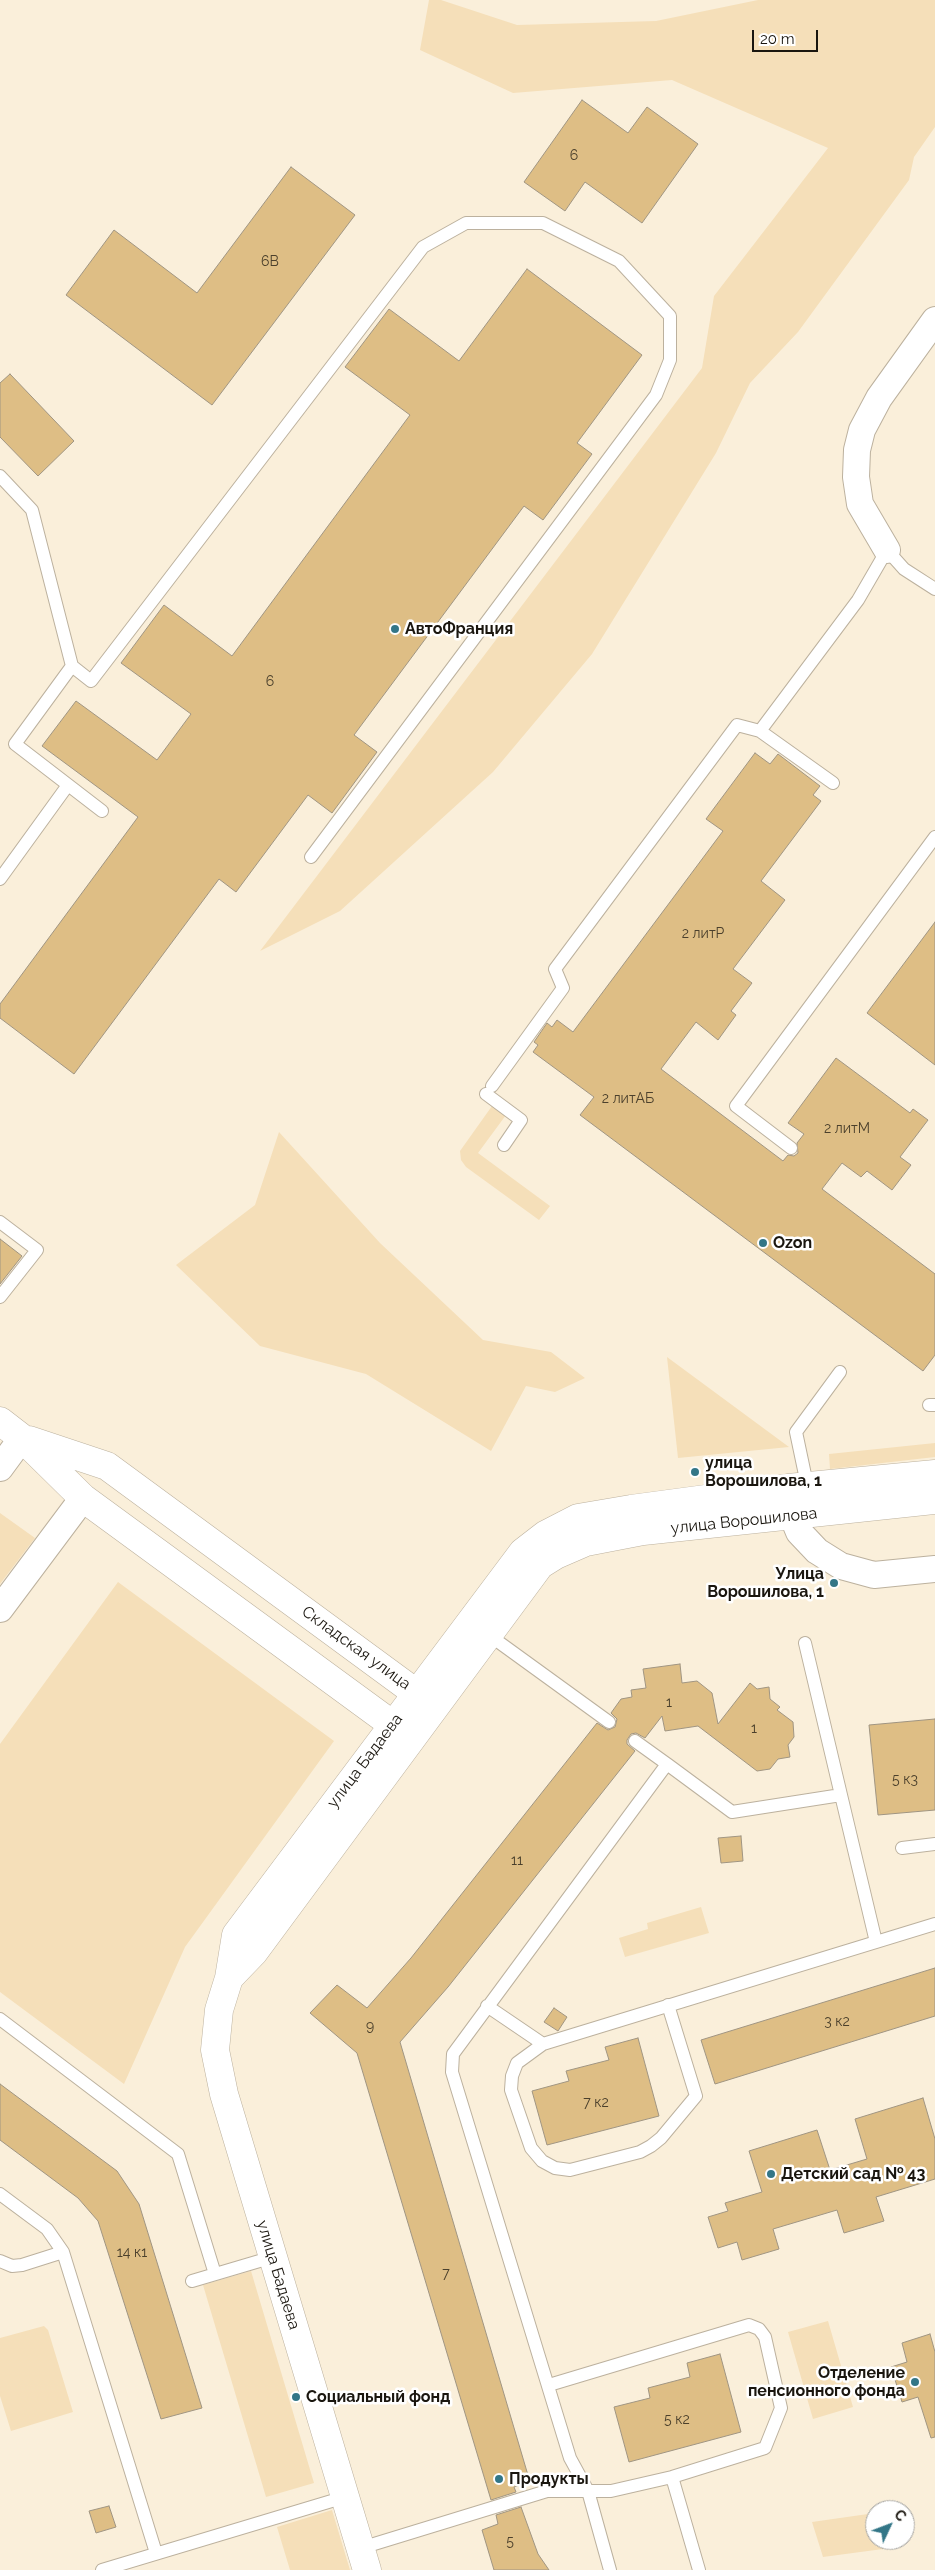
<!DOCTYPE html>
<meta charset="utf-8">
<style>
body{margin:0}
#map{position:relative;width:935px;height:2570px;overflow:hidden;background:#faefda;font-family:Raleway,sans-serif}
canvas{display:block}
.north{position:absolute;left:865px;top:2500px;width:50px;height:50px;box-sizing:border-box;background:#fff;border:1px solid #a3a29f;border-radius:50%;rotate:47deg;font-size:14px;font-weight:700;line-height:20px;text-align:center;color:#1a160f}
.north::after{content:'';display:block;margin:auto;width:18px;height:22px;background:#337687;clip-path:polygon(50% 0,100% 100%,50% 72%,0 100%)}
.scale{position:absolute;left:752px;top:30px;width:66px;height:22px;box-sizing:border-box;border:2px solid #1a160f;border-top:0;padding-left:6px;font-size:15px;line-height:18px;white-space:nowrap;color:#1a160f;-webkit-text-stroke:4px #fff;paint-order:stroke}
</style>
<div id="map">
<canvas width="935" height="2570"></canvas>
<div class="north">С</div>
<div class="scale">20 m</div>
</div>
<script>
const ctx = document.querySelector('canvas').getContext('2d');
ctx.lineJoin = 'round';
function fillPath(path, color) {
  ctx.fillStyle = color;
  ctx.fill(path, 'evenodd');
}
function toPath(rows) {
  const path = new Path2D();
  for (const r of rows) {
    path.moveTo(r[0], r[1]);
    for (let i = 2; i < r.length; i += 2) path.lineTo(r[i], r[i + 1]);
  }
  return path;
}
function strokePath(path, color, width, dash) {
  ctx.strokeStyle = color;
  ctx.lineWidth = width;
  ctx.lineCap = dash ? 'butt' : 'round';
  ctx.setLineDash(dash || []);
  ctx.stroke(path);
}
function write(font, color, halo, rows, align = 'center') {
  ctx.font = font + ' Raleway,sans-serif';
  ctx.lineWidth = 5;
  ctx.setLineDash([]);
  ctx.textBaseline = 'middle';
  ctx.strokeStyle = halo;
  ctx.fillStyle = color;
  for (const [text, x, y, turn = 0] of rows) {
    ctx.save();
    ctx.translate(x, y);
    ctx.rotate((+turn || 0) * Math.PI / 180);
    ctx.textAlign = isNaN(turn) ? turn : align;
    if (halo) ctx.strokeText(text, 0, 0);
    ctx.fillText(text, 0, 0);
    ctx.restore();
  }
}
fillPath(toPath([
 [429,0,441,0,517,25,656,21,758,0,935,0,935,127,914,157,909,180,798,332,750,383,716,453,592,654,493,772,340,911,260,951,702,368,714,296,828,148,672,80,513,93,420,50],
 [492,1106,506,1115,478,1153,550,1206,539,1220,466,1167,461,1160,460,1151],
 [279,1132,380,1243,483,1340,551,1352,585,1378,555,1392,526,1386,491,1451,366,1374,260,1346,176,1265,255,1205],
 [667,1357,789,1447,678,1458],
 [935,1443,935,1457,830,1469,829,1454],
 [0,1513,35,1538,0,1584],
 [118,1582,334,1741,185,1947,124,2084,0,1992,0,1744],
 [701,1907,709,1933,625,1957,619,1938,648,1929,647,1923],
 [251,2271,314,2483,266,2497,203,2285],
 [828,2321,853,2407,813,2419,788,2332],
 [44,2326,48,2330,73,2412,11,2431,0,2396,0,2338],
 [332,2510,350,2570,290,2570,277,2527],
 [875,2513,875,2540,896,2540,898,2547,823,2557,812,2522]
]), '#f5dfb9');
const building = toPath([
 [582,100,628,133,647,107,698,144,642,223,585,182,565,211,524,182,582,100],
 [291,167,355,215,212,405,66,295,114,230,197,293,291,167],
 [527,269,642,355,577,443,592,454,543,520,524,506,354,735,377,752,332,813,308,795,236,892,219,879,74,1074,0,1018,0,1004,138,817,42,746,76,701,157,760,191,714,121,663,164,605,232,656,410,415,345,367,389,309,459,361,527,269],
 [10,374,74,441,38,476,0,437,0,383,10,374],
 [755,753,770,764,778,754,820,786,813,795,821,801,761,881,785,900,733,969,752,983,731,1011,736,1015,718,1040,696,1022,661,1069,783,1161,788,1155,794,1156,798,1153,797,1143,804,1134,788,1123,836,1058,910,1113,913,1109,928,1120,900,1157,911,1165,892,1190,867,1171,861,1177,842,1163,822,1189,935,1274,935,1355,923,1371,580,1115,594,1097,533,1052,538,1045,534,1042,547,1023,552,1027,557,1020,573,1032,723,831,706,819,755,753],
 [935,922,935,1065,867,1013,935,922],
 [0,1239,22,1256,0,1284,0,1239],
 [680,1664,682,1683,697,1681,712,1693,718,1724,750,1683,757,1689,769,1687,770,1699,780,1707,777,1710,793,1722,794,1737,788,1745,790,1757,778,1759,770,1769,757,1771,698,1726,665,1731,662,1716,645,1738,636,1733,631,1734,627,1740,627,1744,635,1751,448,1987,400,2042,530,2482,514,2487,516,2492,491,2500,357,2053,310,2013,337,1985,367,2008,411,1958,597,1723,608,1730,615,1727,617,1719,611,1713,621,1699,632,1697,631,1690,646,1688,643,1669,680,1664],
 [935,1719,935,1810,878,1815,869,1725,935,1719],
 [741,1836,743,1861,721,1863,718,1838,741,1836],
 [935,1968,935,2016,715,2084,701,2040,935,1968],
 [554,2008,567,2017,558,2031,544,2022,554,2008],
 [638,2038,659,2116,547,2145,532,2091,569,2081,566,2071,609,2060,605,2047,638,2038],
 [0,2084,117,2171,139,2204,202,2408,161,2419,98,2221,78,2198,0,2140,0,2084],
 [923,2098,935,2139,935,2179,876,2197,884,2221,844,2233,837,2210,773,2229,779,2249,742,2260,737,2242,718,2248,708,2217,728,2211,725,2203,762,2192,749,2151,817,2130,830,2170,867,2159,855,2119,923,2098],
 [930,2334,935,2352,935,2437,931,2438,918,2397,902,2402,891,2367,907,2362,902,2343,930,2334],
 [720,2354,741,2432,629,2462,614,2407,650,2398,648,2388,690,2377,687,2363,720,2354],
 [109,2506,116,2527,96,2533,89,2511,109,2506],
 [521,2507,538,2554,549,2570,494,2570,482,2530,498,2524,496,2515,521,2507]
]);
fillPath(building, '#debe85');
strokePath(building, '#a09582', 1);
const lane = toPath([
 [0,476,32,510,72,666,15,744,102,811],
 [72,666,91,681,423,247,466,223,543,223,619,261,670,316,670,360,656,395,311,857],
 [760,731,858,600,887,550,904,569,935,589],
 [0,879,68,785],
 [492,1086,563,988,555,969,737,725,760,731,833,783],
 [486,1094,521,1120,504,1145],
 [791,1148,736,1106,935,837],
 [0,1222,37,1250,0,1297],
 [929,1405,935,1405],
 [808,1489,796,1432,840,1372],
 [489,1635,609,1722],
 [667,1764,732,1812,841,1795,805,1643],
 [841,1795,876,1942],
 [902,1848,935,1844],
 [487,2006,543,2044,935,1924],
 [0,2019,178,2154,215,2274],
 [543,2044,517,2063,512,2076,511,2090,531,2148,542,2161,555,2168,570,2170,640,2152,651,2146,661,2138,696,2096,668,2005],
 [0,2194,47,2229,63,2252,156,2553],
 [0,2261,12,2266,22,2265,63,2252],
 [192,2281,273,2257],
 [672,2477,699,2570],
 [361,2548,547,2491,611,2491,672,2477,765,2448,781,2408,765,2337,759,2329,749,2325,549,2385],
 [102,2570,345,2497],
 [610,2570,588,2491,570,2458,452,2072,453,2054,667,1764,635,1741]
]);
const street = toPath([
 [887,550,860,504,856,477,857,450,862,430,879,398,935,320],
 [0,1468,22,1438],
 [792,1515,799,1532,817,1551,841,1566,874,1575,935,1569],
 [0,1609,83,1498]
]);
const secondary = toPath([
 [0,1421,22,1438,83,1498,393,1725,411,1721],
 [29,1440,107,1466,416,1693,424,1710],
 [229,1978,254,1952,540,1565,556,1555,586,1542,643,1531,935,1500],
 [367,2570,224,2094,215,2050,219,2010,229,1978,236,1935,523,1552,545,1535,578,1518,631,1509,788,1488,935,1474]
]);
strokePath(lane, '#bcb19e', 14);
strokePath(street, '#bcb19e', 28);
strokePath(secondary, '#bcb19e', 29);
strokePath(lane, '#fff', 12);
strokePath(street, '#fff', 26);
strokePath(secondary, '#fff', 28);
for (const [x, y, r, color] of [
 [395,629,5,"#337687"],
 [763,1243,5,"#337687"],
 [695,1472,5,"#337687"],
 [834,1583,5,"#337687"],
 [771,2174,5,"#337687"],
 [915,2382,5,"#337687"],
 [296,2397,5,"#337687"],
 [499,2479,5,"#337687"]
]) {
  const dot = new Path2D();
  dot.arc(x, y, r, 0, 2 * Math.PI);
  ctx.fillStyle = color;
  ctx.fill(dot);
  strokePath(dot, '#fff', 2);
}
write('14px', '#4b402c', null, [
 ["6",574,156],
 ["6В",270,262],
 ["6",270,682],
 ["2 литР",703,934],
 ["2 литАБ",628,1099],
 ["2 литМ",847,1129],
 ["1",669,1703],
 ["1",754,1729],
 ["5 к3",905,1780],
 ["11",517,1861],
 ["3 к2",837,2022],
 ["9",370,2027],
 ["7 к2",596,2103],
 ["14 к1",132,2253],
 ["7",446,2274],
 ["5 к2",677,2420],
 ["5",510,2542]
]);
write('bold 16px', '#1a160f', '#fff', [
 ["АвтоФранция",405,629],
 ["Ozon",773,1243],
 ["улица",705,1463],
 ["Ворошилова, 1",705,1481],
 ["Улица",824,1574,"right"],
 ["Ворошилова, 1",824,1592,"right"],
 ["Детский сад № 43",781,2174],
 ["Отделение",905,2373,"right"],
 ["пенсионного фонда",905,2391,"right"],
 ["Социальный фонд",306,2397],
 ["Продукты",509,2479]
], 'left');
write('16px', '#1a160f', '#fff', [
 ["улица Ворошилова",744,1521,-6],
 ["Складская улица",356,1648,36],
 ["улица Бадаева",365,1761,-53],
 ["улица Бадаева",278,2275,73]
]);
</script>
